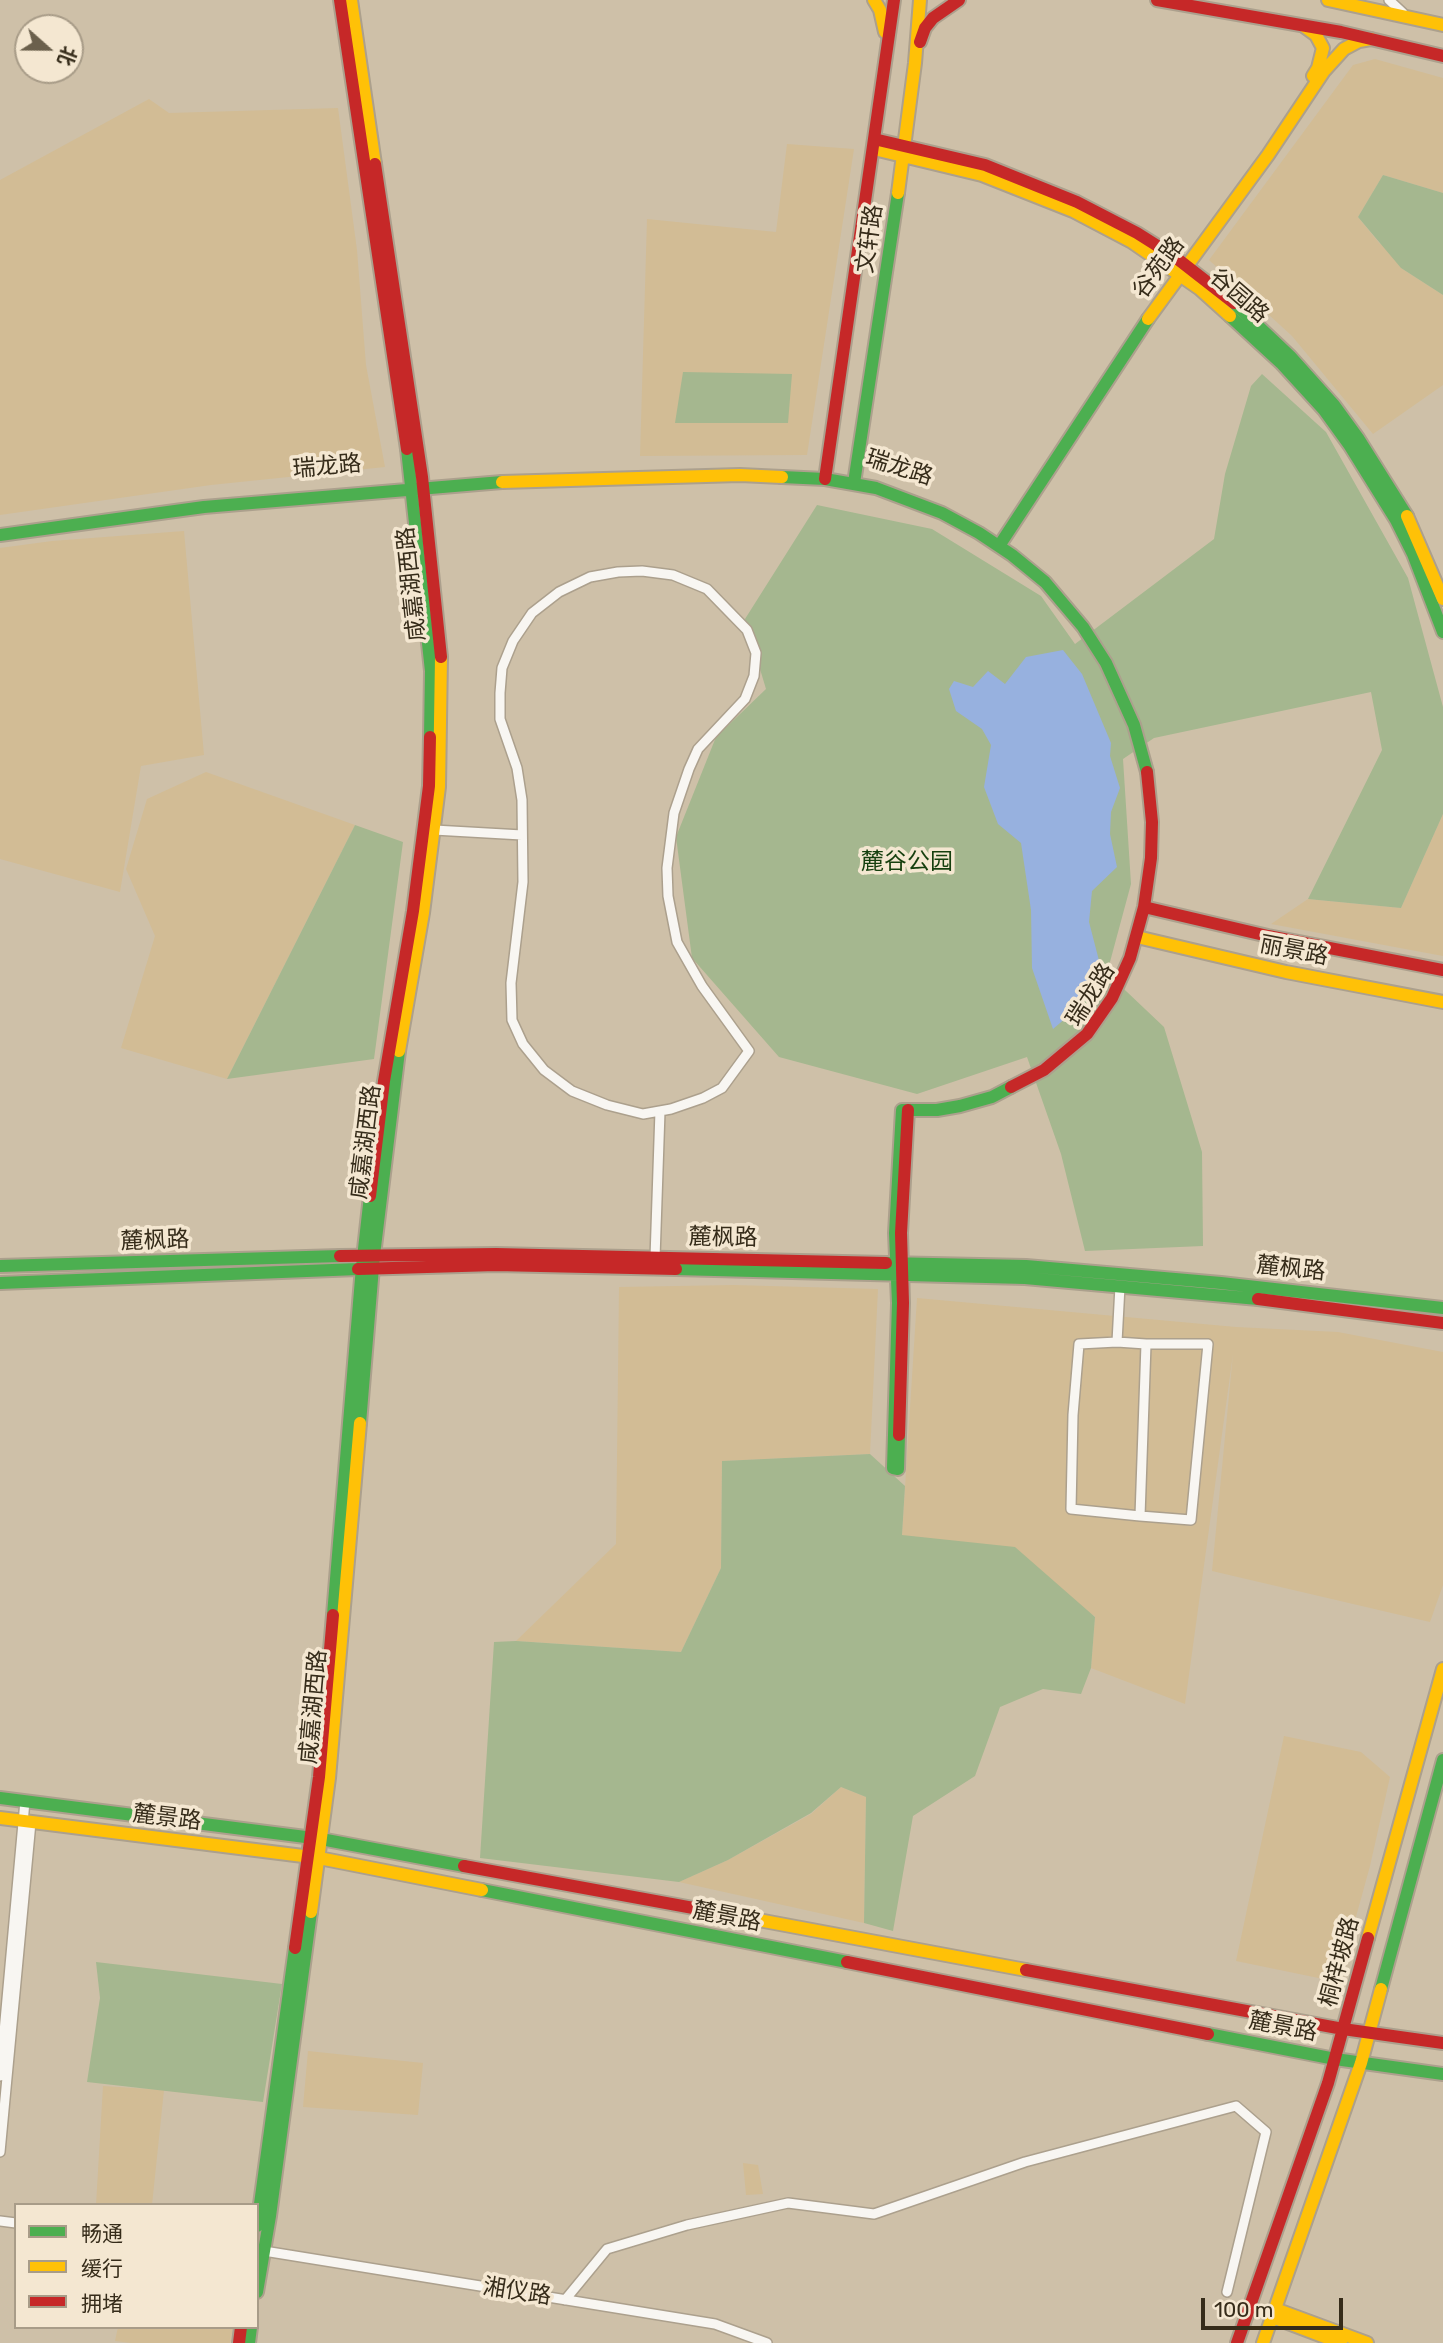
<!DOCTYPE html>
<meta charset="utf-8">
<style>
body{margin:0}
#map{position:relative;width:1443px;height:2343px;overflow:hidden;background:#cec0a8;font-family:Rubik,"Noto Sans SC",sans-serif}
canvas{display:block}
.legend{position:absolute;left:14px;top:2203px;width:245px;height:126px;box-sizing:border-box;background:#f4e7d1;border:2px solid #a89c88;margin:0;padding:9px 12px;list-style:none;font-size:21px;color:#362c1a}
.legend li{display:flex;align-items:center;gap:14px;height:35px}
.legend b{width:35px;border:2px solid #a89c88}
.north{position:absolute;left:14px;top:14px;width:70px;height:70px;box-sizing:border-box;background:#f4e7d1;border:2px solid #a89c88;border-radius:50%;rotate:111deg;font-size:19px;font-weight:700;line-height:28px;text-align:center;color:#362c1a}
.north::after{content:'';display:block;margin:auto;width:24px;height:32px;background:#6b604c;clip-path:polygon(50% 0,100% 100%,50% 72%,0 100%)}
.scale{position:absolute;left:1201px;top:2298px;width:142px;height:32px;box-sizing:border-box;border:4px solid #362c1a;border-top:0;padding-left:9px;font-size:21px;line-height:24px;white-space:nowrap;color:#362c1a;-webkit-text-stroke:5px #f4e7d1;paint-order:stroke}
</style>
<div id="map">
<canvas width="1443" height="2343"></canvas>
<ul class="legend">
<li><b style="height:9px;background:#4caf50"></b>畅通</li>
<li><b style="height:9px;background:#ffc107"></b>缓行</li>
<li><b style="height:9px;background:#c62828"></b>拥堵</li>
</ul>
<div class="north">北</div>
<div class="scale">100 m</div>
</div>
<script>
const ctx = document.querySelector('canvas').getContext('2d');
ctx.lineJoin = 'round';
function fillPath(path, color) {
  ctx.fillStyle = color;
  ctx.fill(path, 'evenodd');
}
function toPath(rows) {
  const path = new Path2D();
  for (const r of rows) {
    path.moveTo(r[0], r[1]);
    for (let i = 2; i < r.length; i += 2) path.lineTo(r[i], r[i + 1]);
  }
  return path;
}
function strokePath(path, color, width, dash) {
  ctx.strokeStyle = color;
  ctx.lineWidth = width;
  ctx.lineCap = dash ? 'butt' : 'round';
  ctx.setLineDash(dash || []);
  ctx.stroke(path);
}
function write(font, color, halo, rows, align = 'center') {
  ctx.font = font + ' Rubik,"Noto Sans SC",sans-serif';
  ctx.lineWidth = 7;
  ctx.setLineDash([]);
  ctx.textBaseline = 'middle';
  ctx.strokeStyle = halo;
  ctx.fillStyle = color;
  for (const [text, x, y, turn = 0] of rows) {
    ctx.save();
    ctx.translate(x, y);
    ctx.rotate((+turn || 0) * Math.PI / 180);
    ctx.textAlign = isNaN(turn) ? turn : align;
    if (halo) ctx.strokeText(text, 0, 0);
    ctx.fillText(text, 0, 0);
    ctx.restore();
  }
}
fillPath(toPath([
 [1375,59,1443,78,1443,193,1383,175,1358,217,1380,244,1404,249,1401,268,1443,295,1443,385,1373,434,1292,336,1209,260,1353,65],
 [149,99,169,113,338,108,357,250,366,365,385,467,211,485,0,515,0,180],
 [787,144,854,149,807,455,640,456,647,219,776,232],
 [184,531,204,755,141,766,120,892,0,859,0,548,52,541],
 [206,772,355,825,227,1079,121,1048,155,936,126,869,147,799],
 [1443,814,1443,956,1271,924,1308,899,1401,908],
 [734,1285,878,1289,870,1454,722,1461,721,1568,681,1652,516,1641,616,1544,619,1287],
 [917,1298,1236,1327,1338,1332,1443,1352,1443,1585,1430,1622,1212,1571,1233,1354,1185,1704,1091,1668,1095,1616,902,1535],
 [1284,1736,1361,1752,1390,1777,1370,1866,1338,1982,1236,1961],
 [841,1787,866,1797,864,1923,679,1882,728,1860,811,1814],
 [308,2051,423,2063,418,2115,303,2107],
 [103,2086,164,2090,152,2205,96,2205],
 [743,2163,758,2165,763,2194,746,2195],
 [118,2327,233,2327,230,2343,131,2343,115,2341]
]), '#d2bc95');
fillPath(toPath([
 [1383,175,1443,193,1443,295,1401,268,1358,217],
 [683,372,792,374,788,423,675,423],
 [1262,374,1326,432,1408,578,1443,707,1443,814,1401,908,1308,899,1382,750,1371,692,1154,738,1123,759,1131,884,1107,973,1164,1027,1202,1152,1203,1246,1085,1251,1061,1154,1027,1057,917,1094,779,1057,692,958,676,837,716,737,766,689,745,619,817,505,932,529,1041,596,1075,644,1214,539,1225,474,1251,386],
 [355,825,403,842,374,1059,227,1079],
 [870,1454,905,1486,902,1535,1015,1547,1095,1617,1091,1668,1081,1694,1043,1689,1000,1707,975,1776,913,1816,893,1931,864,1923,866,1797,841,1787,811,1813,728,1860,679,1882,480,1858,494,1642,516,1641,681,1652,721,1568,722,1461],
 [96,1962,282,1984,263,2102,87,2082,100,1998]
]), '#a5b78f');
fillPath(toPath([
 [1063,650,1082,674,1111,743,1110,756,1120,788,1111,812,1110,834,1117,867,1092,891,1089,922,1102,972,1074,1011,1053,1029,1032,968,1031,910,1021,843,998,824,984,787,991,745,982,729,956,711,949,689,954,681,973,687,988,671,1005,684,1026,657]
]), '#97b1df');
const street = toPath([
 [1389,0,1403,13],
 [642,571,673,575,707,589,747,630,756,653,754,676,745,699,698,749,689,769,674,813,667,868,668,896,677,942,702,986,749,1051,722,1088,703,1098,671,1109,643,1114,607,1105,572,1091,544,1070,523,1044,512,1020,511,983,523,882,522,800,517,768,500,719,500,693,502,668,513,641,532,613,559,592,590,577,618,572,642,571],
 [434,830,522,835],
 [655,1258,660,1111],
 [1117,1342,1146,1344,1140,1516,1071,1509,1073,1415,1079,1344,1117,1342,1120,1286],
 [1140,1516,1191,1520,1208,1344,1146,1344],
 [0,2076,25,1801],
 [0,2152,31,1822],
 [0,2221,16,2223],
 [264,2251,715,2324,767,2343],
 [565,2300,607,2249,687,2225,788,2203,874,2214,1025,2162,1236,2106,1266,2132,1227,2292]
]);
const fast = toPath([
 [1234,303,1290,356,1334,405,1358,438,1407,516],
 [1230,316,1281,363,1324,410,1350,446,1396,520,1413,554,1443,632],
 [407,449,431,671,430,737],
 [782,477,825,479,876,488,942,513,979,533,1012,555,1045,582,1083,627,1106,663,1134,725,1147,772],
 [854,483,898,193],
 [0,535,204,507,502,482],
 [999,546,1148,319],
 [886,1263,1026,1266,1221,1283,1443,1308],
 [0,1266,340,1256],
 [676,1269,1025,1278,1258,1299],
 [0,1283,358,1269],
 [360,1423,374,1255,399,1051],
 [899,1435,898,1469,893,1468,898,1303,895,1233,902,1110,937,1110,960,1106,992,1097,1011,1087],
 [333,1615,362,1267,370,1196],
 [0,1798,321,1839,464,1866],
 [482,1890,847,1962],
 [1381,1989,1443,1760],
 [1208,2034,1335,2059,1443,2074],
 [257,2226,295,1948],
 [257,2292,270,2216,311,1912],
 [249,2343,251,2327]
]);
const slow = toPath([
 [351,0,375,164],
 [874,0,880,10,885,32],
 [1328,0,1443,25],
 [1305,27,1316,35,1323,48,1318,68,1313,76],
 [874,149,982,175,1073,211,1132,242,1200,289,1230,316],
 [898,193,915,63,920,0],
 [1148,319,1268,155,1324,71,1344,49,1359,41,1371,39],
 [502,482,740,475,782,477],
 [1407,516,1443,599],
 [1137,937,1286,972,1443,1002],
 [399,1051,423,913,439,787,441,657],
 [0,1818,319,1858,482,1890],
 [311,1912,329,1778,360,1423],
 [737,1916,1026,1970],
 [1368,1938,1443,1669],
 [1275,2309,1367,2343],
 [1272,2317,1341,2343],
 [1263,2343,1361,2063,1381,1989]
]);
const jam = toPath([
 [340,0,407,449],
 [1157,0,1341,32,1443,56],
 [920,42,925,28,933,18,959,0],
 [874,139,985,165,1077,202,1137,233,1175,257,1234,303],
 [375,164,422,477,441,657],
 [825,479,894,0],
 [1144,907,1268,936,1443,970],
 [1011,1087,1044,1070,1087,1034,1112,998,1130,958,1144,907,1151,858,1152,822,1147,772],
 [370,1196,384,1081,413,911,429,786,430,737],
 [340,1256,496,1254,886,1263],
 [358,1269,496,1265,676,1269],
 [1258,1299,1443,1323],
 [899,1435,903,1303,901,1233,908,1110],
 [464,1866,737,1916],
 [295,1948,319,1777,333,1615],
 [847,1962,1208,2034],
 [1026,1970,1343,2029,1443,2043],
 [239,2343,241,2327],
 [1237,2343,1328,2083,1368,1938]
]);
strokePath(street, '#aca08d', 12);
strokePath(fast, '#aca08d', 16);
strokePath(slow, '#aca08d', 16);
strokePath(jam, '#aca08d', 16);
strokePath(street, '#f8f6f2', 9);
strokePath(fast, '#4caf50', 12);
strokePath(slow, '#ffc107', 12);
strokePath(jam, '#c62828', 12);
write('23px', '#362c1a', '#f4e7d1', [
 ["文轩路",870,239,-82],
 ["谷苑路",1159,268,-54],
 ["谷园路",1239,296,41],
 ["瑞龙路",327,467,-5],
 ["瑞龙路",899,468,18],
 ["咸嘉湖西路",412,584,-96],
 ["丽景路",1294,951,11],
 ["瑞龙路",1091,995,-58],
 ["咸嘉湖西路",366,1142,-83],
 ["麓枫路",723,1238,1],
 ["麓枫路",155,1241,-2],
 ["麓枫路",1291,1269,6],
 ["咸嘉湖西路",314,1707,-85],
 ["麓景路",167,1818,7],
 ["麓景路",727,1917,11],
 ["桐梓坡路",1340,1962,-75],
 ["麓景路",1283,2027,11],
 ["湘仪路",517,2292,9]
]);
write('23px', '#153f0e', '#f4e7d1', [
 ["麓谷公园",907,862]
]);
</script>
